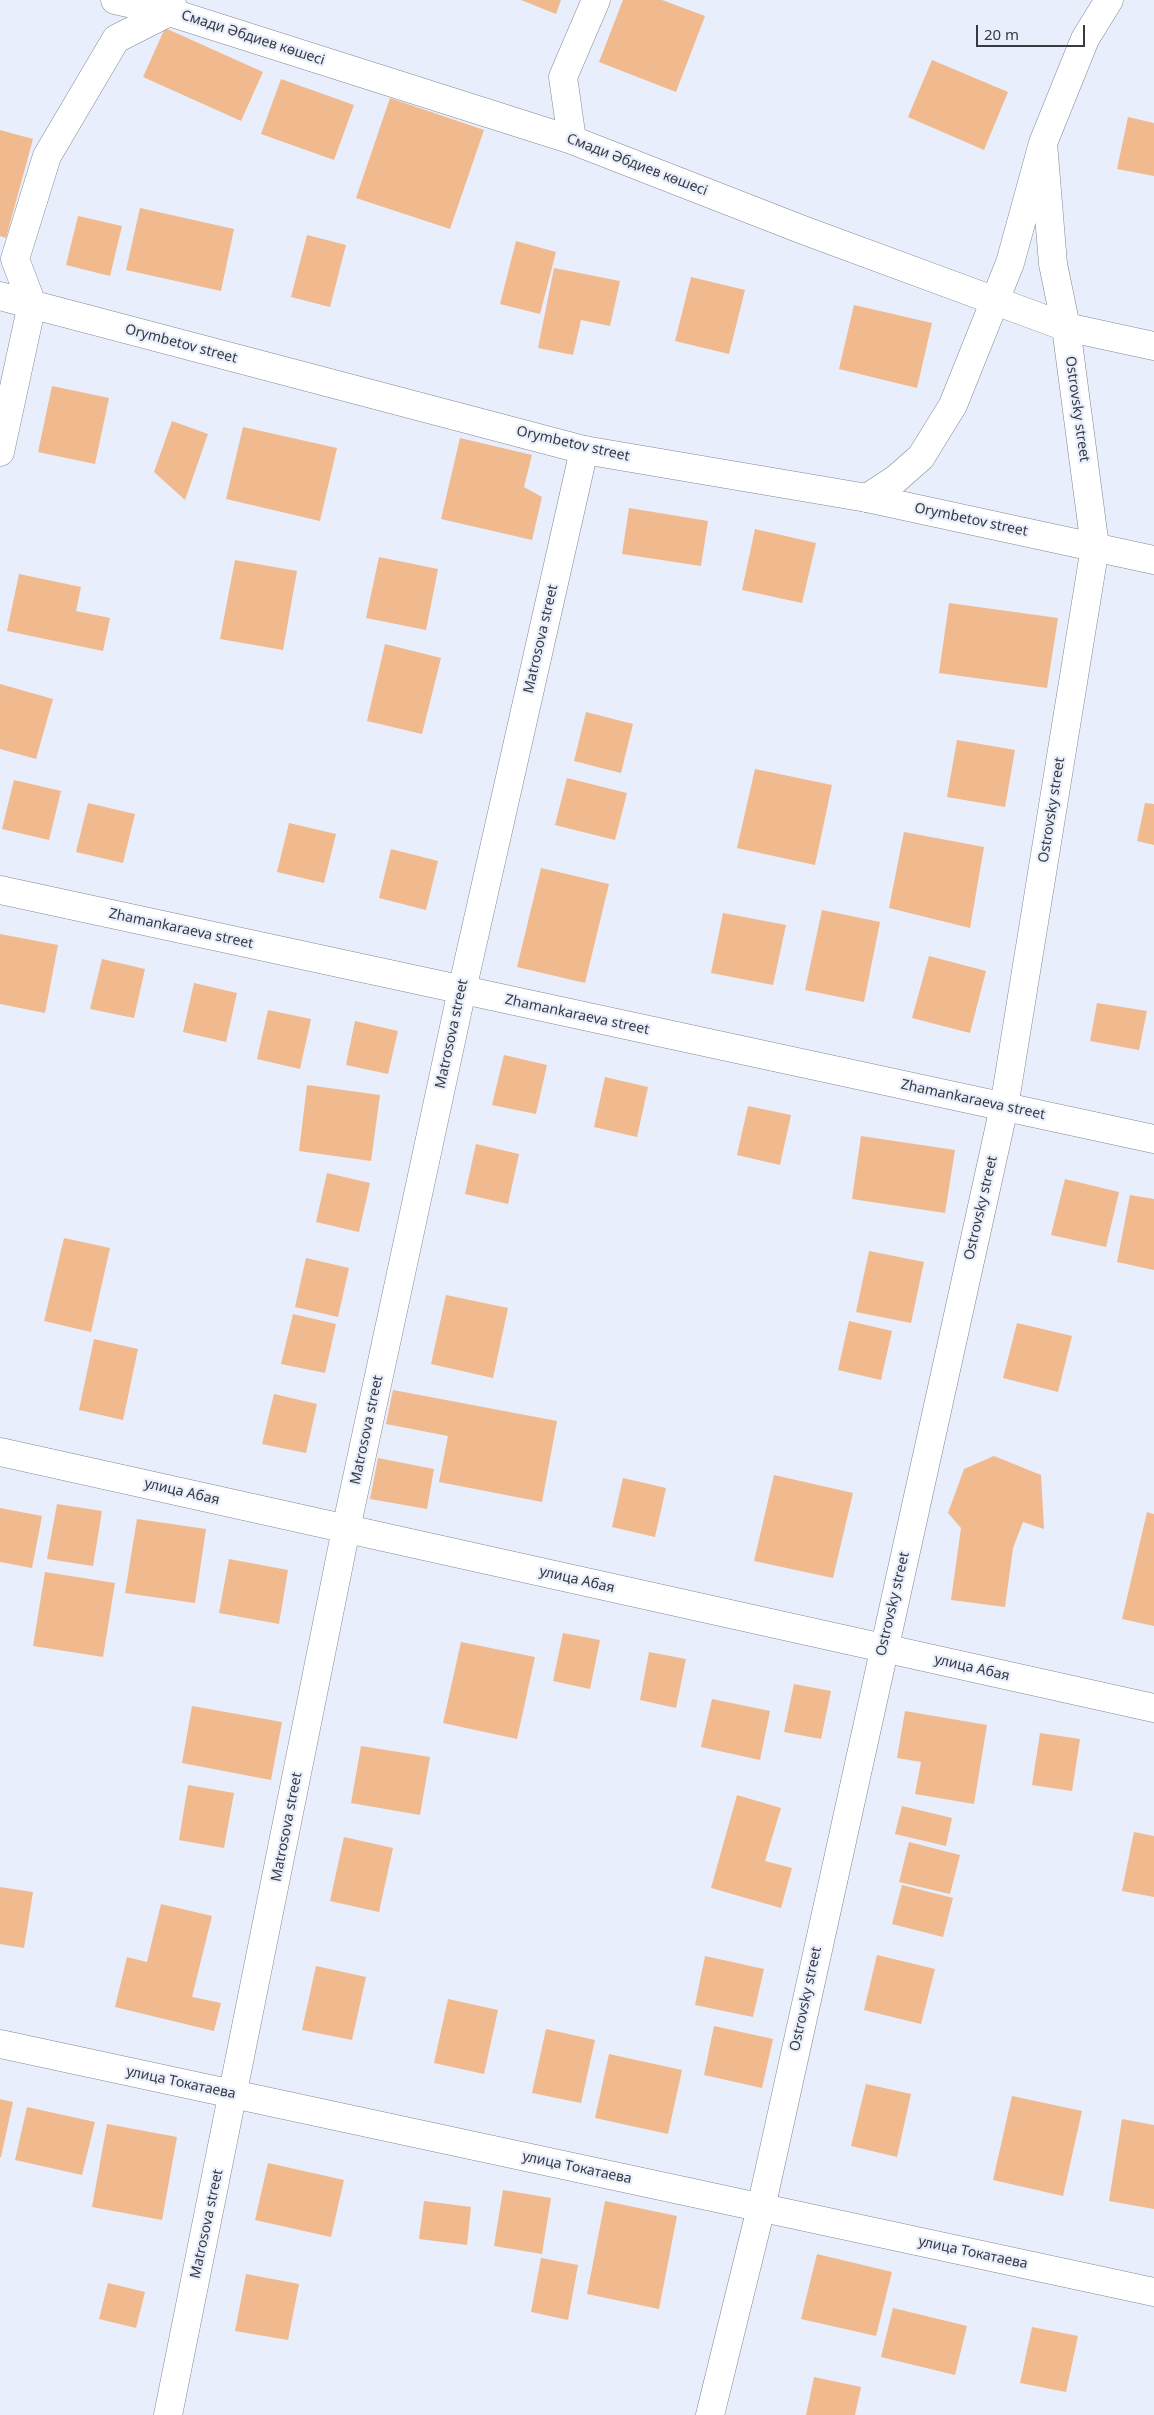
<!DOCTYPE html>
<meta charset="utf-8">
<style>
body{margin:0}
#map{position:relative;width:1154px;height:2415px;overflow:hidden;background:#e8eefb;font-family:"Noto Sans",sans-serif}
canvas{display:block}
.scale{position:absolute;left:976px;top:25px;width:109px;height:22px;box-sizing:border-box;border:2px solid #373a3f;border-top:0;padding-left:6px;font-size:15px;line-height:18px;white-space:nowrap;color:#373a3f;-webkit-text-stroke:4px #e8eefb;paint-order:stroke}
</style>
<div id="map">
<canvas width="1154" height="2415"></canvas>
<div class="scale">20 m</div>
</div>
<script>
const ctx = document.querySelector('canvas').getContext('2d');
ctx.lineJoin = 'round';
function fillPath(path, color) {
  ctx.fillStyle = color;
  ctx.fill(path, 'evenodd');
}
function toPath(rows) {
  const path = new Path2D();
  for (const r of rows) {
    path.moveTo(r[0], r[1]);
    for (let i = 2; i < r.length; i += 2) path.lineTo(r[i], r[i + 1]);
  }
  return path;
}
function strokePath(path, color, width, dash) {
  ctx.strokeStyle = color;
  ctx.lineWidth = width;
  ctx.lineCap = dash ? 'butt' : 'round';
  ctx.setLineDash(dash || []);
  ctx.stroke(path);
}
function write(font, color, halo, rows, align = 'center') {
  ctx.font = font + ' "Noto Sans",sans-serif';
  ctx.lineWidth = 4.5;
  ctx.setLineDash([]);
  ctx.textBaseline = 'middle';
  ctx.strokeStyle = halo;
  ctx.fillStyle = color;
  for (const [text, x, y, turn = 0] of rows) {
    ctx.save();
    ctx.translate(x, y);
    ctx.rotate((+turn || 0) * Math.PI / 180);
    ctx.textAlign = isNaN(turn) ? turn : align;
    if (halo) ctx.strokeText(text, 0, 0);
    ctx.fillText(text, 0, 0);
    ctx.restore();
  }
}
fillPath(toPath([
 [521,0,561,0,556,14],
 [623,0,662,0,705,16,676,92,599,62],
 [165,28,263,72,241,121,143,77],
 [932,60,1008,92,984,150,908,117],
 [281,79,354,105,334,160,261,134],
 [390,98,484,130,450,229,356,198],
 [1128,117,1154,123,1154,176,1117,169],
 [0,130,33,139,6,238,0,236],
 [140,208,234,229,221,291,126,270],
 [78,216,122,226,110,276,66,265],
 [307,235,346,245,330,307,291,297],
 [516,241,556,252,540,314,500,304],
 [554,268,620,281,610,326,581,320,573,355,538,348],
 [691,277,745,290,729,354,675,341],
 [854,305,932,323,917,388,839,369],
 [52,386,109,398,95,464,38,452],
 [172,421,208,434,185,500,154,472],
 [243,427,337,448,320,521,226,499],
 [460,438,532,455,524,487,542,497,532,540,441,519],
 [629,508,708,521,701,566,622,554],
 [755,529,816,543,802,603,742,590],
 [379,557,438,569,426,630,366,618],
 [235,560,297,571,283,650,220,639],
 [19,574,81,587,76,611,110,618,103,651,7,631],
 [949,603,1058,618,1047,688,939,673],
 [385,644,441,658,422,734,367,721],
 [0,684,53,699,36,759,0,749],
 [586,712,633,724,621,773,574,761],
 [957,740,1015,750,1005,807,947,797],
 [755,769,832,785,815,865,737,848],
 [567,778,627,793,615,840,555,825],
 [14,780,61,791,49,840,2,829],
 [88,803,135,814,123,863,76,852],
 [1145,803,1154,804,1154,845,1137,841],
 [289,823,336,834,324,883,277,872],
 [904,832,984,847,970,928,889,908],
 [391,849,438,861,426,910,379,898],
 [541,868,609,884,585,983,517,967],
 [822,910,880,922,864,1002,805,990],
 [723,913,786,925,773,985,711,973],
 [0,934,58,945,45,1013,0,1004],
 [929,956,986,971,970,1033,912,1018],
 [102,959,145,969,134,1018,90,1009],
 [194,983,237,993,226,1042,183,1032],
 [1097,1003,1147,1011,1139,1050,1090,1041],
 [268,1010,311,1019,300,1069,257,1059],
 [355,1021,398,1031,388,1074,346,1065],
 [504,1055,547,1065,536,1114,492,1105],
 [605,1077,648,1087,637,1137,594,1127],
 [307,1085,380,1095,371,1161,299,1151],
 [748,1106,791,1115,780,1165,737,1155],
 [861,1136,955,1150,945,1213,852,1199],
 [476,1144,519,1154,508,1204,465,1194],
 [327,1173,370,1183,359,1232,316,1222],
 [1065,1179,1119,1192,1106,1247,1051,1235],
 [1130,1195,1154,1199,1154,1270,1117,1262],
 [64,1238,110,1248,91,1332,44,1321],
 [869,1251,924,1262,911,1323,856,1312],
 [306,1258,349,1268,338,1317,295,1307],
 [446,1295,508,1308,493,1378,431,1364],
 [293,1314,336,1324,325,1373,281,1364],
 [849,1321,892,1331,881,1380,838,1370],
 [1017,1323,1072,1336,1058,1392,1003,1378],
 [94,1339,138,1349,123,1420,79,1410],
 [393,1390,557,1421,542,1502,439,1482,448,1436,386,1424],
 [274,1394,317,1404,306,1453,262,1444],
 [994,1456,1041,1475,1044,1529,1023,1522,1013,1548,1005,1607,951,1600,961,1528,948,1513,964,1469],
 [378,1458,434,1469,427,1509,370,1499],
 [774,1475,853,1493,833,1578,754,1561],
 [623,1478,666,1488,655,1537,612,1527],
 [57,1504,102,1511,93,1566,47,1559],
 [0,1508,42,1516,32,1568,0,1562],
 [1147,1512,1154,1514,1154,1626,1122,1619],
 [137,1519,206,1529,195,1603,125,1593],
 [229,1559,288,1570,279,1624,219,1613],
 [45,1572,115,1583,103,1657,33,1646],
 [563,1633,600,1640,590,1689,553,1681],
 [461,1642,535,1657,517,1739,443,1723],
 [649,1652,686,1659,676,1708,640,1700],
 [794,1684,831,1691,821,1739,784,1732],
 [712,1699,770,1711,760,1760,701,1747],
 [192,1706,282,1722,271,1780,182,1763],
 [905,1711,987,1725,974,1804,915,1794,921,1762,897,1758],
 [1040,1733,1080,1739,1072,1791,1032,1785],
 [361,1746,430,1757,420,1815,351,1803],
 [188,1785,234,1793,224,1848,179,1840],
 [737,1795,781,1808,765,1861,792,1868,781,1908,711,1888],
 [902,1806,952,1818,946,1846,895,1834],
 [1134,1832,1154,1836,1154,1897,1122,1891],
 [344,1837,393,1848,379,1912,330,1901],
 [909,1842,960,1855,950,1894,899,1882],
 [902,1885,953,1898,943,1937,892,1924],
 [0,1887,33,1892,24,1948,0,1944],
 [161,1904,212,1916,192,1997,221,2003,214,2031,115,2007,127,1957,147,1962],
 [877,1955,935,1969,921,2024,864,2010],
 [705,1956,764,1969,753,2017,695,2005],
 [316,1966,366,1977,352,2040,302,2030],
 [448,1999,498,2010,484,2074,434,2063],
 [714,2026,773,2039,762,2088,704,2075],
 [546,2029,595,2040,581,2103,532,2093],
 [609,2054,682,2070,668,2134,595,2118],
 [866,2084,911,2094,897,2157,851,2146],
 [1012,2096,1082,2111,1063,2196,993,2180],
 [0,2099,13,2102,1,2157,0,2157],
 [27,2107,95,2122,82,2175,15,2160],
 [1122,2119,1154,2125,1154,2209,1109,2201],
 [107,2124,177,2137,162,2220,92,2207],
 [268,2163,344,2180,331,2237,255,2220],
 [503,2190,551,2198,542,2254,494,2246],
 [424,2201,471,2207,467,2245,419,2239],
 [605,2201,677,2216,659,2309,587,2294],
 [817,2254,892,2272,876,2336,801,2319],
 [541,2258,578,2265,568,2320,531,2312],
 [246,2274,299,2284,288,2340,235,2331],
 [108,2283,145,2292,136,2328,99,2319],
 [893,2308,967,2326,955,2375,881,2357],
 [1032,2327,1078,2336,1066,2392,1020,2383],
 [814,2377,861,2387,855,2415,806,2415]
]), '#f1ba8e');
const minor = toPath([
 [115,0,169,12,572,140,803,230,1066,327,1154,346],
 [572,140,563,77,596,0],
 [0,452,32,304,15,259,47,156,116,39,169,12,172,4],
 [867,498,896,479,921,457,953,405,1010,263,1043,143,1085,39,1109,0],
 [0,890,1154,1139],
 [168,2415,346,1529,462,990,584,450],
 [710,2415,761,2208,1004,1107,1095,547,1066,327,1053,264,1043,143]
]);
const tertiary = toPath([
 [0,1452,1154,1708],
 [0,2044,1154,2292]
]);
const secondary = toPath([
 [0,296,584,450,867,498,1154,560]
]);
strokePath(minor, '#828793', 29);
strokePath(tertiary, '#828793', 29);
strokePath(secondary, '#828793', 29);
strokePath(minor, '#fff', 28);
strokePath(tertiary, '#fff', 28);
strokePath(secondary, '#fff', 28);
write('14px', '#373a3f', '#e8eefb', [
 ["Смади Әбдиев көшесі",253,38,18],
 ["Смади Әбдиев көшесі",637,165,21],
 ["Orymbetov street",181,344,15],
 ["Ostrovsky street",1077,409,82],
 ["Orymbetov street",573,444,13],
 ["Orymbetov street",971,520,12],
 ["Matrosova street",541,639,-77],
 ["Ostrovsky street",1052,810,-81],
 ["Zhamankaraeva street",181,929,12],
 ["Zhamankaraeva street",577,1015,12],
 ["Matrosova street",452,1034,-78],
 ["Zhamankaraeva street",973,1100,12],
 ["Ostrovsky street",981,1208,-77],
 ["Matrosova street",367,1430,-78],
 ["улица Абая",182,1492,13],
 ["улица Абая",577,1580,13],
 ["Ostrovsky street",893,1604,-77],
 ["улица Абая",972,1668,13],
 ["Matrosova street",287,1827,-79],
 ["Ostrovsky street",806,1999,-78],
 ["улица Токатаева",181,2083,12],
 ["улица Токатаева",577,2168,12],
 ["Matrosova street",207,2224,-78],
 ["улица Токатаева",973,2253,12]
]);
</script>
